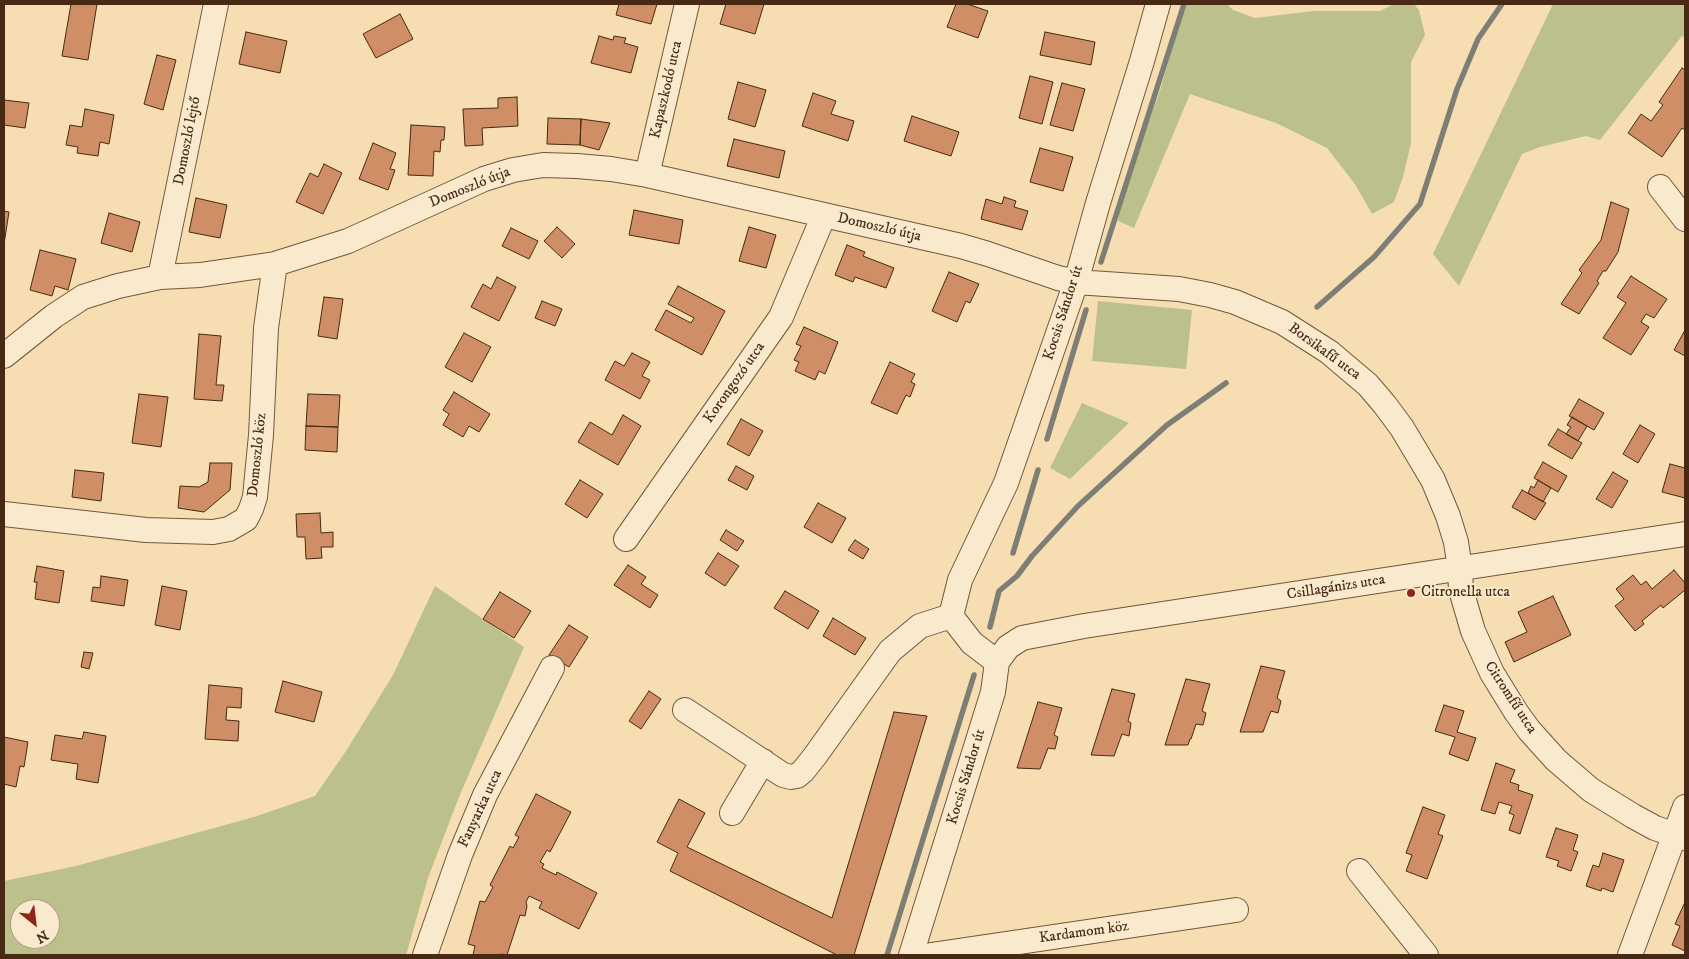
<!DOCTYPE html>
<meta charset="utf-8">
<style>
body{margin:0}
#map{position:relative;width:1689px;height:959px;overflow:hidden;background:#f6deb2;font-family:"IM FELL DW Pica",serif}
canvas{display:block}
.frame{position:absolute;inset:0;border:5px solid #472914;pointer-events:none}
.north{position:absolute;left:10px;top:899px;width:50px;height:50px;box-sizing:border-box;background:#f9eacd;border:1px solid #b29d83;border-radius:50%;rotate:151deg;font-size:14px;font-weight:700;line-height:20px;text-align:center;color:#472914}
.north::after{content:'';display:block;margin:auto;width:18px;height:22px;background:#8f2418;clip-path:polygon(50% 0,100% 100%,50% 72%,0 100%)}
</style>
<div id="map">
<canvas width="1689" height="959"></canvas>
<div class="frame"></div>
<div class="north">N</div>
</div>
<script>
const ctx = document.querySelector('canvas').getContext('2d');
ctx.lineJoin = 'round';
function fillPath(path, color) {
  ctx.fillStyle = color;
  ctx.fill(path, 'evenodd');
}
function toPath(rows) {
  const path = new Path2D();
  for (const r of rows) {
    path.moveTo(r[0], r[1]);
    for (let i = 2; i < r.length; i += 2) path.lineTo(r[i], r[i + 1]);
  }
  return path;
}
function strokePath(path, color, width, dash) {
  ctx.strokeStyle = color;
  ctx.lineWidth = width;
  ctx.lineCap = dash ? 'butt' : 'round';
  ctx.setLineDash(dash || []);
  ctx.stroke(path);
}
function write(font, color, halo, rows, align = 'center') {
  ctx.font = font + ' "IM FELL DW Pica",serif';
  ctx.lineWidth = 4;
  ctx.setLineDash([]);
  ctx.textBaseline = 'middle';
  ctx.strokeStyle = halo;
  ctx.fillStyle = color;
  for (const [text, x, y, turn = 0] of rows) {
    ctx.save();
    ctx.translate(x, y);
    ctx.rotate((+turn || 0) * Math.PI / 180);
    ctx.textAlign = isNaN(turn) ? turn : align;
    if (halo) ctx.strokeText(text, 0, 0);
    ctx.fillText(text, 0, 0);
    ctx.restore();
  }
}
fillPath(toPath([
 [1185,4,1227,4,1233,10,1255,18,1313,11,1380,11,1394,4,1414,4,1419,10,1425,35,1411,62,1411,143,1403,177,1394,202,1372,214,1355,184,1327,148,1276,123,1190,94,1134,228,1118,221,1121,194,1160,91],
 [1553,4,1685,4,1685,38,1682,36,1600,140,1586,136,1540,147,1522,154,1459,286,1433,254],
 [1098,301,1192,310,1186,369,1092,361],
 [1082,403,1129,423,1070,479,1050,468],
 [435,586,524,647,459,797,428,878,406,955,4,955,4,881,76,866,254,817,315,796,346,751,393,675],
 [20,909,50,909,50,939,20,939]
]), '#bcc18c');
strokePath(toPath([
 [1101,262,1184,4],
 [1317,307,1374,257,1420,204,1457,89,1478,39,1502,4],
 [1047,439,1086,310],
 [1013,553,1038,470],
 [990,627,999,591,1017,576,1032,556,1078,506,1167,425,1226,383],
 [887,955,974,675]
]), '#7d7f76', 5.5);
const building = toPath([
 [71,4,97,4,88,60,62,56,71,4],
 [619,4,657,4,651,24,616,15,619,4],
 [726,4,764,4,755,34,720,24,726,4],
 [956,4,967,4,988,11,978,38,947,27,956,4],
 [400,14,413,39,376,58,363,34,400,14],
 [246,32,287,41,280,73,239,64,246,32],
 [1045,32,1095,42,1091,65,1040,55,1045,32],
 [599,36,613,40,614,36,626,38,624,43,638,47,631,73,591,63,599,36],
 [157,55,176,60,163,110,144,104,157,55],
 [1682,68,1685,70,1685,130,1682,128,1662,157,1628,133,1641,114,1651,121,1663,105,1659,102,1682,68],
 [1030,76,1053,82,1042,124,1019,118,1030,76],
 [738,82,766,90,755,127,728,119,738,82],
 [1062,83,1085,89,1073,131,1050,125,1062,83],
 [813,93,836,101,831,114,854,121,848,141,802,126,813,93],
 [517,97,518,126,482,128,483,145,465,146,463,109,498,108,498,98,517,97],
 [4,100,29,103,25,128,4,125,4,100],
 [85,109,114,115,109,144,100,142,98,156,77,153,78,147,66,145,70,125,82,127,85,109],
 [912,116,959,132,951,156,904,141,912,116],
 [548,118,581,119,580,145,547,144,548,118],
 [581,119,610,123,599,150,580,145,581,119],
 [411,125,445,127,444,140,441,140,440,152,434,151,433,176,408,175,411,125],
 [734,139,785,151,779,178,727,166,734,139],
 [373,143,396,153,390,169,395,170,388,190,359,179,373,143],
 [1040,148,1073,157,1063,191,1030,182,1040,148],
 [324,164,342,173,323,214,296,202,310,173,318,177,324,164],
 [1004,197,1016,201,1014,207,1028,211,1022,230,981,219,986,199,1002,204,1004,197],
 [196,198,227,205,220,238,189,232,196,198],
 [1611,202,1629,209,1618,252,1606,271,1603,271,1597,281,1599,283,1579,314,1561,304,1582,273,1579,270,1601,240,1611,202],
 [634,210,683,220,679,244,629,235,634,210],
 [4,211,9,212,4,244,4,211],
 [109,213,140,222,132,252,101,243,109,213],
 [557,227,575,244,562,258,544,241,557,227],
 [749,227,776,235,766,268,739,261,749,227],
 [511,228,538,241,529,259,502,246,511,228],
 [847,245,865,252,863,256,894,268,886,288,855,277,853,282,835,275,847,245],
 [40,250,76,259,68,290,55,286,52,296,30,290,40,250],
 [949,272,979,284,970,303,966,301,957,322,932,311,949,272],
 [1631,276,1667,299,1654,318,1646,314,1641,322,1649,327,1631,355,1603,338,1626,303,1617,297,1631,276],
 [497,277,516,287,499,321,471,307,483,284,491,289,497,277],
 [678,286,725,311,702,355,655,330,666,310,691,323,694,318,668,304,678,286],
 [324,297,343,299,337,339,318,336,324,297],
 [542,301,562,309,555,326,535,318,542,301],
 [804,327,838,342,825,374,819,371,815,380,795,371,799,362,794,360,801,346,796,344,804,327],
 [1685,330,1685,356,1674,350,1685,330],
 [464,333,491,347,472,382,445,367,464,333],
 [199,334,221,336,216,385,224,385,222,401,194,399,199,334],
 [632,353,650,362,642,376,650,380,640,399,605,380,615,361,624,366,632,353],
 [890,362,915,374,911,382,915,384,910,397,906,395,897,414,871,403,890,362],
 [454,392,490,414,479,432,469,426,463,437,443,425,449,414,443,410,454,392],
 [139,394,168,397,161,447,132,443,139,394],
 [308,394,340,395,338,427,306,426,308,394],
 [1579,399,1604,413,1594,430,1569,416,1579,399],
 [623,415,641,426,618,465,578,442,590,422,612,435,623,415],
 [1572,417,1587,426,1578,441,1566,434,1571,427,1567,425,1572,417],
 [741,419,763,431,749,456,727,444,741,419],
 [1640,425,1655,434,1638,463,1623,454,1640,425],
 [306,426,338,427,337,452,305,450,306,426],
 [1558,429,1582,443,1572,459,1548,445,1558,429],
 [1543,462,1567,476,1558,492,1534,478,1543,462],
 [210,463,232,463,230,490,204,512,178,508,180,486,199,487,208,482,210,463],
 [1670,464,1685,468,1685,498,1662,492,1670,464],
 [736,466,754,476,747,490,728,480,736,466],
 [75,470,104,473,101,501,72,497,75,470],
 [1613,472,1628,481,1612,508,1596,499,1613,472],
 [580,480,603,494,587,518,565,504,580,480],
 [1538,480,1551,488,1543,502,1528,493,1531,486,1534,488,1538,480],
 [1522,490,1546,503,1535,520,1512,507,1522,490],
 [818,503,846,518,832,543,804,527,818,503],
 [320,513,321,533,333,532,333,547,321,547,322,558,306,559,305,537,297,537,296,514,320,513],
 [726,530,744,541,737,551,720,540,726,530],
 [855,540,869,549,863,559,848,550,855,540],
 [718,553,739,566,725,586,705,573,718,553],
 [628,565,646,577,641,584,658,595,650,608,614,585,628,565],
 [37,566,64,571,59,603,35,599,37,582,34,582,37,566],
 [1674,570,1685,583,1685,590,1663,608,1661,605,1642,621,1644,624,1635,631,1615,606,1624,599,1616,589,1633,575,1641,585,1646,581,1652,589,1674,570],
 [101,576,128,580,124,606,91,601,93,587,100,588,101,576],
 [162,586,187,591,180,630,155,625,162,586],
 [785,591,819,611,808,629,774,608,785,591],
 [500,592,531,611,514,638,483,619,500,592],
 [1553,596,1571,635,1514,662,1505,642,1527,632,1518,612,1553,596],
 [833,618,866,638,855,655,823,636,833,618],
 [569,625,588,637,569,667,549,655,569,625],
 [84,652,93,653,89,669,81,667,84,652],
 [1261,666,1285,671,1277,698,1281,701,1278,713,1271,711,1263,732,1240,732,1261,666],
 [1186,679,1210,684,1202,711,1206,713,1203,725,1196,724,1191,739,1190,739,1188,745,1165,745,1186,679],
 [283,681,322,692,314,722,275,712,283,681],
 [209,685,242,688,241,708,227,707,226,720,239,721,238,741,205,739,209,685],
 [1112,689,1135,694,1128,721,1131,723,1129,736,1122,734,1114,756,1091,755,1112,689],
 [649,691,661,699,641,729,629,721,649,691],
 [1038,702,1062,708,1054,735,1058,737,1055,749,1048,748,1040,769,1017,768,1038,702],
 [1444,705,1464,711,1457,732,1476,738,1468,761,1449,754,1455,737,1435,731,1444,705],
 [894,712,927,716,854,955,837,955,670,871,678,853,657,842,679,799,705,813,687,847,832,918,894,712],
 [84,732,106,736,98,783,76,779,78,764,51,760,55,735,82,739,84,732],
 [4,737,28,742,24,767,20,766,16,787,4,784,4,737],
 [1496,763,1515,770,1510,782,1519,785,1518,790,1533,795,1520,834,1509,830,1514,815,1509,813,1512,806,1499,802,1495,814,1481,810,1496,763],
 [536,794,571,812,550,852,547,850,540,862,544,864,542,868,556,875,557,872,597,893,579,929,539,908,542,902,529,896,526,902,527,906,525,916,520,915,507,955,501,954,500,955,473,955,475,946,468,944,480,901,485,902,493,887,490,885,510,846,513,848,519,837,515,835,536,794],
 [1423,807,1445,815,1438,834,1443,836,1427,879,1406,871,1412,855,1406,853,1423,807],
 [1556,828,1578,835,1573,850,1578,852,1571,871,1557,866,1559,861,1546,857,1556,828],
 [1603,853,1624,860,1613,892,1602,888,1601,891,1586,886,1593,865,1599,867,1603,853],
 [1685,902,1685,951,1672,945,1680,926,1675,924,1685,902]
]);
fillPath(building, '#cf8e65');
strokePath(building, '#472914', 1);
const minor = toPath([
 [647,175,687,4],
 [1660,187,1685,219],
 [160,277,216,4],
 [4,356,54,316,83,297,118,286,160,277,200,275,275,264,348,241,484,179,513,170,543,165,577,166,611,169,647,175,961,246,988,254,1058,278,1076,282,1179,289,1210,295,1235,302,1282,322,1329,352,1368,385,1385,405,1402,428,1433,480,1448,516,1456,542,1460,569,1461,590,1473,631,1492,673,1516,712,1529,730,1556,760,1591,790,1633,816,1655,828,1685,838],
 [4,514,146,530,213,532,229,529,246,519,251,509,255,497,261,435,266,328,275,264],
 [626,539,781,317,824,215],
 [997,662,972,643,951,616,960,580,1006,483,1076,282,1098,203,1142,61,1158,4],
 [685,710,783,775,791,777,797,776,803,771,815,756,890,651,920,626,951,616],
 [732,813,763,761],
 [1359,871,1426,955],
 [425,955,460,855,485,795,552,668],
 [911,955,993,692,997,662,1008,647,1022,638,1084,626,1685,534],
 [931,955,1236,910],
 [1630,955,1685,807]
]);
strokePath(minor, '#73563c', 26);
strokePath(minor, '#f9eacd', 24);
for (const [x, y, r, color] of [
 [1411,593,5,"#8f2418"]
]) {
  const dot = new Path2D();
  dot.arc(x, y, r, 0, 2 * Math.PI);
  ctx.fillStyle = color;
  ctx.fill(dot);
  strokePath(dot, '#f9eacd', 2);
}
write('15px', '#472914', '#f9eacd', [
 ["Kapaszkodó utca",667,90,-77],
 ["Domoszló lejtő",188,141,-79],
 ["Domoszló útja",470,188,-22],
 ["Domoszló útja",879,228,13],
 ["Kocsis Sándor út",1064,313,-72],
 ["Borsikafű utca",1324,352,36],
 ["Korongozó utca",735,383,-55],
 ["Domoszló köz",258,455,-84],
 ["Csillagánizs utca",1336,588,-9],
 ["Citromfű utca",1510,698,57],
 ["Kocsis Sándor út",967,777,-73],
 ["Fanyarka utca",481,809,-65],
 ["Kardamom köz",1084,933,-8]
]);
write('15px', '#472914', '#f9eacd', [
 ["Citronella utca",1421,593]
], 'left');
</script>
